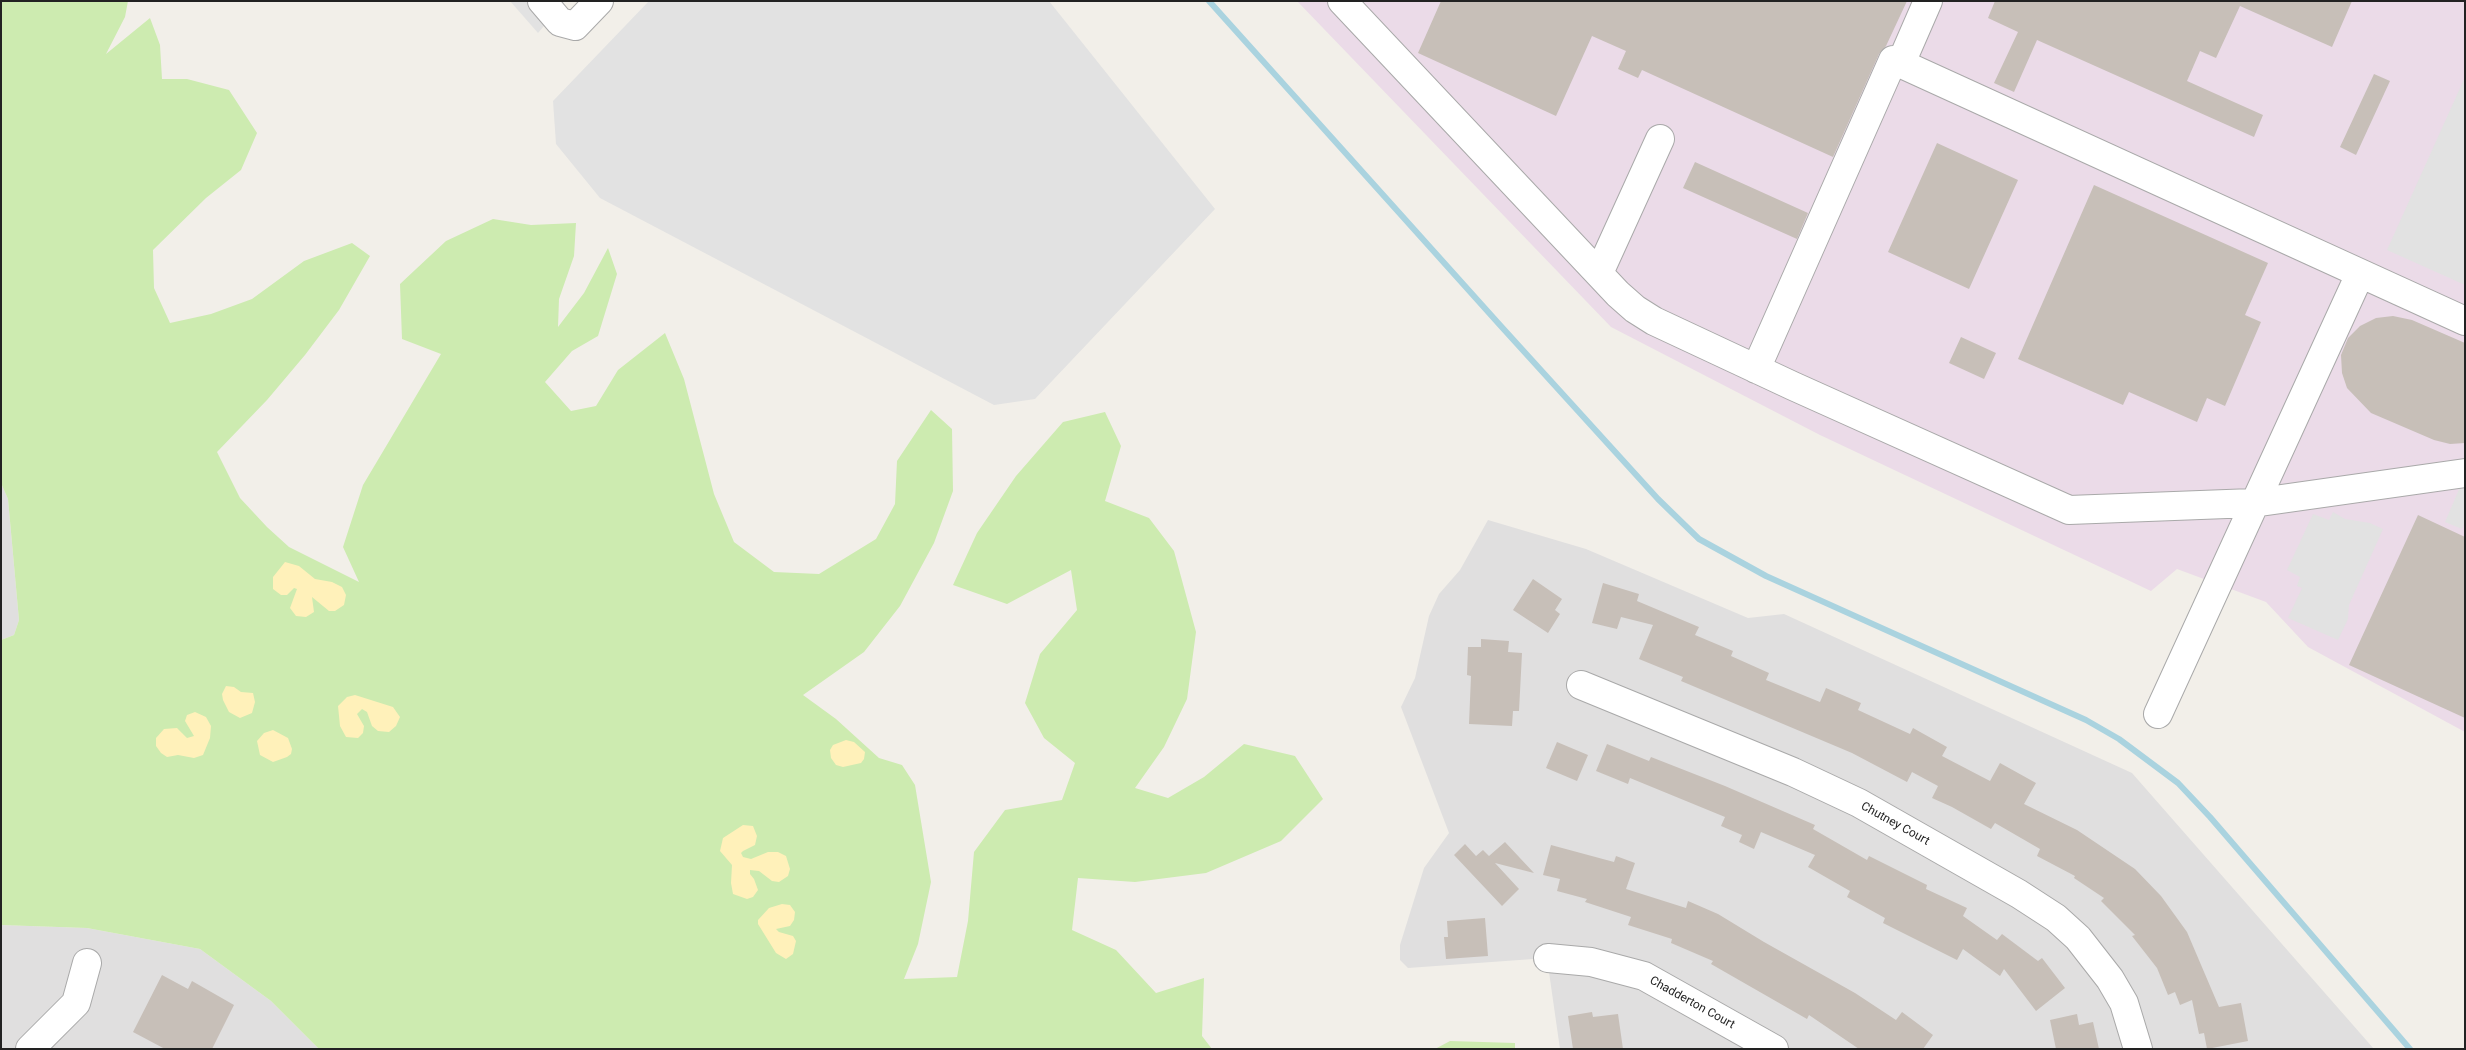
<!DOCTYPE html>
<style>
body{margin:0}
#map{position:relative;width:2466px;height:1050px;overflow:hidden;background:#f2efe9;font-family:Roboto,sans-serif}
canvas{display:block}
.frame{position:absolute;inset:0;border:2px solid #222;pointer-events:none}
</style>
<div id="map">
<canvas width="2466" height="1050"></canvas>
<div class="frame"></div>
</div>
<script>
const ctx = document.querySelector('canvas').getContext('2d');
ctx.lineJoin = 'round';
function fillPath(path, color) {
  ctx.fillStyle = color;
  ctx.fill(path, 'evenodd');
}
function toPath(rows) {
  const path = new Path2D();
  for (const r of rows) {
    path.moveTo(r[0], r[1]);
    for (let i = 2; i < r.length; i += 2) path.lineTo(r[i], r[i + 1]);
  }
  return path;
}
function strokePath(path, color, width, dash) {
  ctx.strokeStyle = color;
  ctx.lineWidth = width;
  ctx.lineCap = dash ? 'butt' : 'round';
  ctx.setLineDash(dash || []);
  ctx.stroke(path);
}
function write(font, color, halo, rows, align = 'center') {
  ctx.font = font + ' Roboto,sans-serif';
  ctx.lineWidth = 4.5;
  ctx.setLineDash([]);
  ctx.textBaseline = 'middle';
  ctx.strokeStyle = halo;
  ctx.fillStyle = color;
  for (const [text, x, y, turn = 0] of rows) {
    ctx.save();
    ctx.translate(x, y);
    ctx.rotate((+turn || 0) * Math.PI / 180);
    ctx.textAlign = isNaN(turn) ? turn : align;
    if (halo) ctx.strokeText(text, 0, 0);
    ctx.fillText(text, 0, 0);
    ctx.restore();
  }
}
fillPath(toPath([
 [1,483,8,499,19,620,14,635,1,640],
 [1488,520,1586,549,1748,618,1784,614,2132,773,2374,1049,1560,1049,1547,958,1408,968,1400,960,1400,945,1424,868,1449,833,1401,707,1415,678,1429,616,1439,594,1460,570],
 [1,925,87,928,200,949,271,1001,319,1049,1,1049]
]), '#e0dfdf');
fillPath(toPath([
 [1297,1,2465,1,2465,732,2308,647,2266,602,2177,569,2151,591,1820,435,1611,327]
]), '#ebdbe8');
fillPath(toPath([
 [1,1,128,1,125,17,106,54,150,18,160,45,162,79,187,79,229,90,257,133,241,170,206,198,153,250,154,288,170,323,211,314,252,299,304,261,352,243,370,256,339,310,305,355,267,400,217,452,240,498,267,527,289,547,359,582,343,547,363,485,441,354,402,339,400,284,446,241,493,219,531,225,576,223,574,256,559,299,558,327,584,293,608,248,617,274,598,336,572,351,545,382,571,411,596,406,618,370,665,333,684,379,714,494,734,542,774,572,819,574,876,539,895,504,897,461,931,410,952,429,953,491,934,543,900,606,864,652,803,695,836,719,879,758,902,765,915,785,931,882,918,944,904,979,957,977,968,921,974,852,1005,810,1062,800,1075,763,1044,738,1025,703,1040,654,1077,610,1071,570,1007,604,953,585,977,533,1016,476,1063,422,1105,412,1121,446,1105,501,1149,518,1174,551,1196,632,1187,699,1164,747,1135,788,1168,798,1204,777,1244,744,1295,756,1323,799,1281,841,1206,873,1135,882,1078,878,1072,930,1116,950,1156,993,1204,978,1202,1036,1212,1049,319,1049,271,1001,200,949,87,928,1,925,1,640,14,635,19,620,8,499,1,483],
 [1450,1041,1515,1043,1515,1049,1435,1049]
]), '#cdebb0');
fillPath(toPath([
 [285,562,299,566,315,579,332,582,342,587,346,595,344,605,335,611,329,611,312,597,314,612,306,617,296,616,290,608,297,589,294,588,287,595,281,595,273,589,273,577],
 [226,686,234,687,241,692,253,693,255,702,252,713,240,718,229,712,223,700,222,694],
 [355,695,393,707,400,717,396,726,389,732,378,731,372,726,367,712,362,709,357,714,364,726,363,733,358,738,346,737,340,726,338,706,347,697],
 [195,712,206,717,211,726,210,738,203,755,194,758,178,755,167,757,161,753,156,746,156,738,164,729,177,728,187,738,194,736,185,721,187,715],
 [273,730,288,738,292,749,291,754,287,757,273,762,260,755,257,741,264,733],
 [846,740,854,742,865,752,864,759,861,763,843,767,836,765,831,758,830,750,833,745],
 [743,825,753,826,757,836,755,845,743,851,741,853,743,857,751,859,768,852,778,852,786,856,790,869,788,876,779,882,772,881,759,871,750,870,750,874,754,879,758,890,753,897,747,899,733,894,731,883,732,865,720,851,723,838],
 [782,904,790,905,795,912,794,920,790,926,776,929,779,932,793,936,796,941,793,954,786,959,776,953,758,924,758,920,769,908]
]), '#fff1ba');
fillPath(toPath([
 [510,1,565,1,538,33],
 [649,1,1049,1,1215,209,1035,399,994,405,600,198,556,144,553,101],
 [2465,77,2465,285,2387,250],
 [2460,487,2465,489,2465,523,2462,529,2445,522],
 [2333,512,2345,519,2370,523,2383,529,2349,605,2348,619,2338,640,2288,618,2302,588,2297,586,2300,577,2287,570,2313,514,2329,520]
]), '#e2e2e2');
strokePath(toPath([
 [1209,1,1499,324,1658,499,1699,539,1766,576,2086,720,2119,739,2178,783,2210,817,2410,1049]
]), '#aad3df', 6);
fillPath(toPath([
 [1441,1,1907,1,1886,46,1879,54,1833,157,1642,70,1638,78,1618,69,1626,51,1592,36,1556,116,1418,53],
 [1995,1,2352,1,2332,47,2240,6,2216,58,2200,51,2187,81,2263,115,2254,137,2037,40,2014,92,1994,83,2018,32,1988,18],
 [2374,74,2390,81,2356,155,2340,147],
 [1937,143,2018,180,1969,289,1888,252],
 [1695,162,1808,213,1797,239,1683,188],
 [2094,185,2268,263,2245,315,2261,322,2225,406,2207,398,2197,422,2129,392,2123,405,2018,359],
 [2393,316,2412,320,2465,343,2465,443,2450,444,2434,440,2371,413,2347,388,2342,373,2341,355,2348,338,2360,326,2376,318],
 [1961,337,1996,353,1984,379,1949,363],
 [2418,515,2465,537,2465,718,2349,665],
 [1533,579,1562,599,1555,610,1560,614,1548,633,1513,610],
 [1603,583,1639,594,1637,601,1699,627,1695,635,1733,651,1731,656,1769,673,1766,680,1820,702,1826,688,1861,703,1858,710,1910,734,1913,728,1947,747,1942,756,1990,781,2000,763,2036,783,2024,804,2077,830,2135,869,2161,896,2187,932,2219,1007,2241,1003,2248,1041,2207,1049,2204,1033,2199,1034,2192,1000,2180,1005,2175,992,2168,995,2157,968,2132,936,2135,935,2101,901,2104,898,2074,878,2075,876,2037,856,2040,849,1995,823,1991,829,1952,807,1932,798,1938,786,1912,772,1907,782,1852,753,1681,681,1683,677,1639,659,1653,625,1621,617,1617,629,1592,623],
 [1481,639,1509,641,1508,652,1522,653,1519,711,1513,711,1512,726,1469,724,1471,676,1467,675,1468,647,1481,647],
 [1557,742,1588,755,1577,781,1546,768],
 [1607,744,1649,761,1651,757,1725,786,1815,825,1813,829,1867,860,1869,856,1927,885,1926,889,1967,908,1963,916,1997,940,2002,934,2038,961,2042,958,2065,988,2036,1011,2004,969,2000,976,1963,949,1957,960,1883,923,1885,918,1847,897,1850,891,1808,867,1815,855,1761,832,1754,849,1739,842,1742,835,1721,826,1725,817,1630,778,1628,784,1596,771],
 [1505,842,1534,873,1495,863,1519,889,1502,906,1454,855,1465,844,1476,856,1483,850,1489,856],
 [1551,845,1614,862,1616,856,1635,863,1626,889,1686,908,1688,901,1718,914,1764,942,1855,993,1896,1020,1902,1012,1933,1035,1923,1049,1859,1049,1809,1015,1807,1019,1711,964,1713,961,1671,943,1672,939,1628,925,1631,917,1585,902,1587,899,1557,891,1560,879,1543,875],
 [1485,918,1488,956,1446,959,1444,937,1448,937,1447,921],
 [162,975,188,989,192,981,234,1005,212,1049,165,1049,133,1032],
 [1592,1012,1593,1017,1618,1014,1623,1049,1573,1049,1568,1016],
 [2077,1014,2079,1025,2093,1022,2099,1049,2056,1049,2050,1020]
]), '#c7bfb8');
const minor = toPath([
 [542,1,560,22,575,26,599,1],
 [1342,1,1618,294,1635,309,1654,321,1793,386,2069,510,2253,503,2465,473],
 [1901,63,1928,1],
 [1599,273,1660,139],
 [1756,369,1893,60,2465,321],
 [1581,685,1793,772,1859,803,2019,894,2056,918,2078,938,2110,979,2124,1003,2138,1049],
 [2158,714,2360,274],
 [1548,958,1591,962,1644,976,1774,1049],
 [30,1049,76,1003,87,963]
]);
strokePath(minor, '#a9a9a9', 30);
strokePath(minor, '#fff', 28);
write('12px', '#222', '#fff', [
 ["Chutney Court",1895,824,29],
 ["Chadderton Court",1692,1003,29]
]);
</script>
